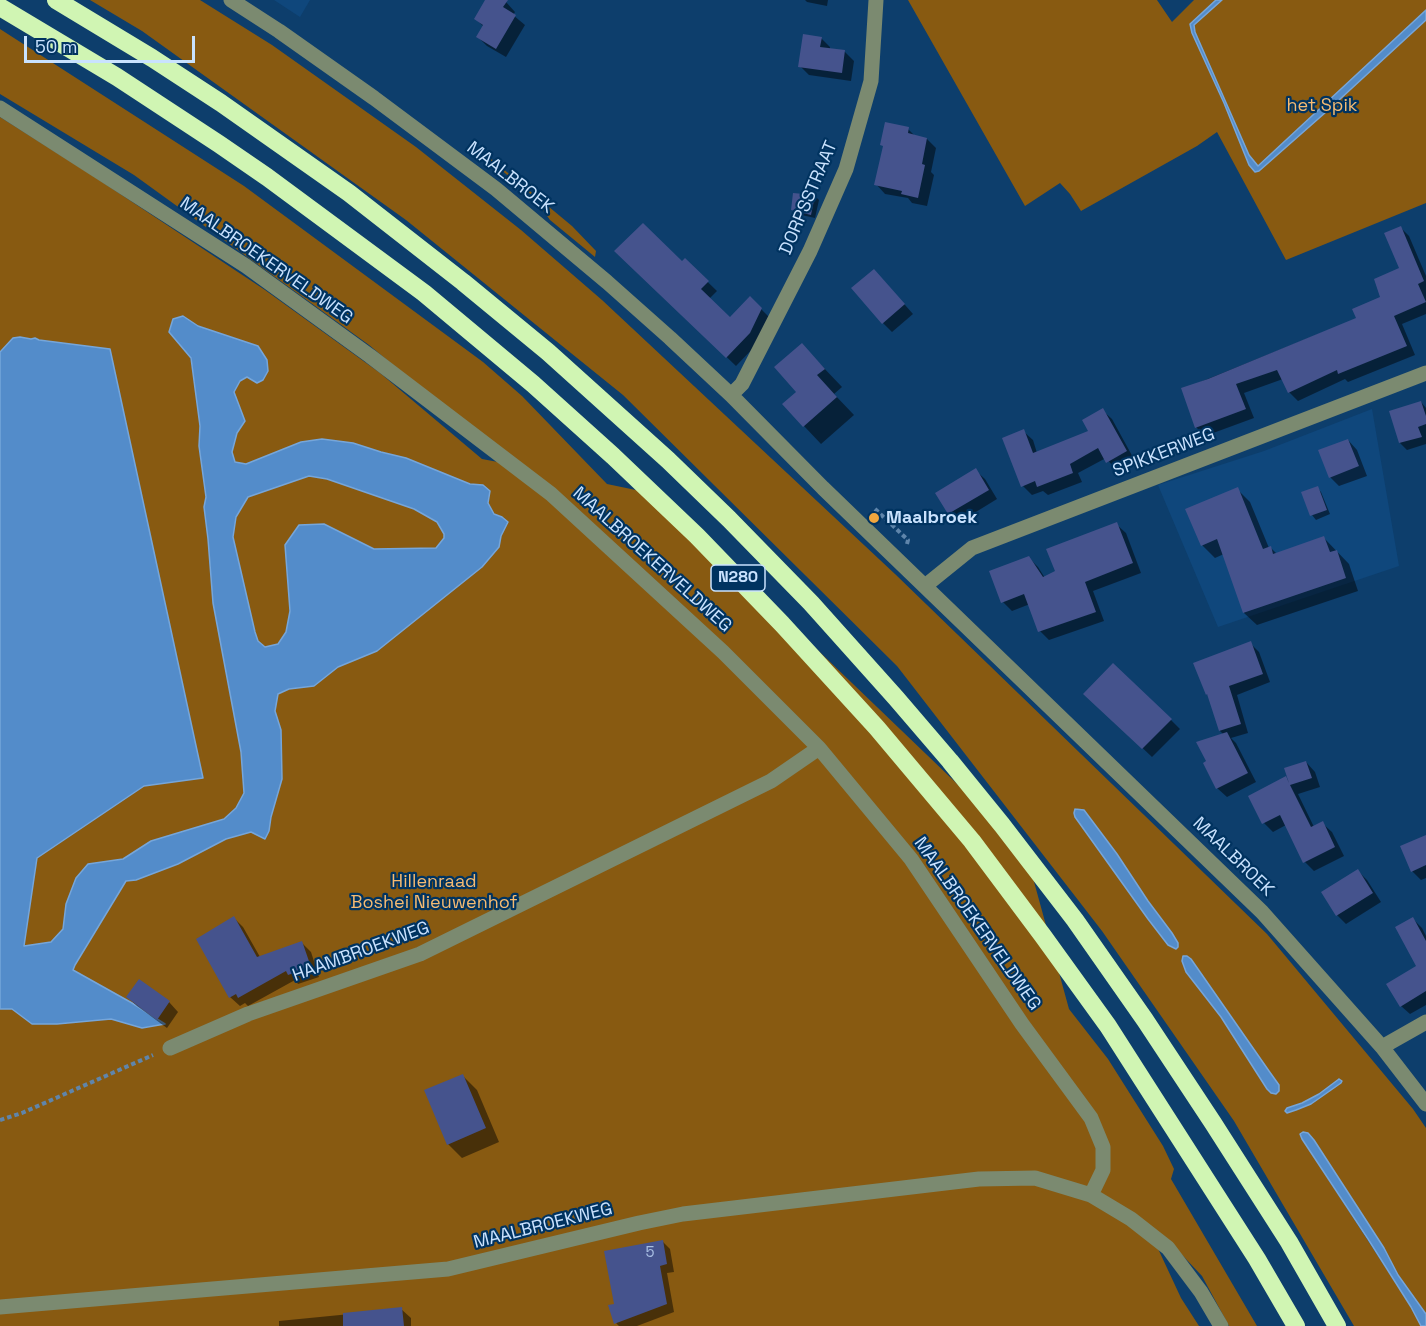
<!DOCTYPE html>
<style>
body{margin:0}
#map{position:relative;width:1426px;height:1326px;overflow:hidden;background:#0d3e6c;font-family:"Space Grotesk",sans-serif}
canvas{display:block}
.scale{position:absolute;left:24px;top:36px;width:171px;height:27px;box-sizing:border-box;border:3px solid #c9e2fe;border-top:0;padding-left:8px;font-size:18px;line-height:21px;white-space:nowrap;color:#c9e2fe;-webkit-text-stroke:4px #003360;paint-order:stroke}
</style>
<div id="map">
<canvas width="1426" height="1326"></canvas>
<div class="scale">50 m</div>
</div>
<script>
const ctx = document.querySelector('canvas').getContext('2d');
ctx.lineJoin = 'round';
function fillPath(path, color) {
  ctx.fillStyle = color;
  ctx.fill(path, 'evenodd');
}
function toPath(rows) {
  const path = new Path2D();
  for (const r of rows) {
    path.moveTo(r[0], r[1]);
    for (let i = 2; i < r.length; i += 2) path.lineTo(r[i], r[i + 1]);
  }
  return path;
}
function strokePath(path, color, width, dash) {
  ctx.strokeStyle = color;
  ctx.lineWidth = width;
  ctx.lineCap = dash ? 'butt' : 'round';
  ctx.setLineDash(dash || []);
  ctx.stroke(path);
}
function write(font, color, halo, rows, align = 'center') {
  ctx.font = font + ' "Space Grotesk",sans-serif';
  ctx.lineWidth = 4.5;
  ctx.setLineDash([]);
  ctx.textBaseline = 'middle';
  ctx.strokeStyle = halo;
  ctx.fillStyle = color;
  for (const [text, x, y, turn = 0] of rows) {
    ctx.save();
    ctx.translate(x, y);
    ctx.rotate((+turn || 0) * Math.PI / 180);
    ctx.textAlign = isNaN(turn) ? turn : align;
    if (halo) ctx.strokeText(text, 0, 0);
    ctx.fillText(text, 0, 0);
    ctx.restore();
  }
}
fillPath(toPath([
 [274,0,310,0,300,17],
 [1372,409,1399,566,1218,627,1158,485,1264,451]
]), '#0f477c');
fillPath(toPath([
 [90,0,200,0,272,45,416,147,521,230,602,300,895,574,1267,934,1413,1109,1426,1128,1426,1314,1398,1275,1384,1248,1314,1140,1308,1133,1300,1134,1302,1139,1411,1307,1421,1326,1354,1326,1234,1121,1102,931,897,666,623,395,406,220,142,31],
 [1084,810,1117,854,1148,901,1172,933,1100,851,1075,817,1074,813],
 [1187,956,1191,959,1269,1071,1221,1017,1186,972,1182,961],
 [908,0,1157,0,1172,22,1194,0,1426,0,1426,203,1286,260,1217,132,1197,146,1081,211,1070,194,1060,183,1025,206],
 [0,29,244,186,483,362,522,396,607,484,655,494,1025,849,1069,1009,1108,1059,1163,1146,1174,1169,1171,1179,1257,1326,1229,1326,1202,1276,1167,1239,1147,1225,1181,1298,1199,1326,0,1326,0,117,90,174,265,290,380,373,482,459,514,465,369,345,134,175,0,94],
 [183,316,198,326,258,346,248,377,240,381,234,392,240,410,196,390],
 [484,153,572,226,596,251,595,257,550,220,533,196,484,156]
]), '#885a11');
const water = toPath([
 [1216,0,1222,0,1194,25,1195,32,1249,155,1258,166,1426,10,1426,20,1326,112,1259,171,1255,172,1249,165,1224,103,1192,33,1190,24,1216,0],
 [183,316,198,326,258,346,267,360,268,371,263,380,257,383,247,377,240,381,234,392,245,421,237,433,232,452,235,462,246,464,301,442,322,439,353,443,381,452,406,458,470,484,483,485,490,491,488,503,494,514,502,517,508,522,501,536,499,547,482,567,377,651,338,667,314,686,289,689,278,694,275,711,281,730,282,779,271,817,269,831,265,839,251,832,226,839,178,864,136,880,126,881,75,965,73,970,132,1003,165,1024,142,1028,111,1019,57,1024,32,1024,12,1009,0,1009,0,352,13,338,20,337,31,339,35,338,39,340,110,349,203,778,144,786,37,858,24,946,51,942,63,929,66,904,76,878,88,864,123,859,151,841,224,819,236,808,244,793,241,752,213,603,208,539,204,507,206,497,199,446,200,426,191,358,169,332,173,319,183,316],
 [309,476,327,479,414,509,437,522,444,534,444,538,436,548,374,549,324,524,299,525,285,545,290,611,286,632,278,644,265,647,258,641,255,632,233,537,236,517,248,497,309,476],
 [1075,809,1084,810,1117,854,1148,901,1172,933,1178,943,1178,947,1176,949,1168,945,1148,919,1075,817,1074,813,1075,809],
 [1183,956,1187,956,1191,959,1269,1071,1279,1085,1279,1091,1276,1094,1271,1093,1267,1089,1221,1017,1186,972,1182,961,1183,956],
 [1339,1079,1342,1081,1341,1083,1311,1104,1296,1110,1287,1113,1285,1111,1287,1108,1302,1103,1319,1094,1339,1079],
 [1303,1132,1308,1133,1314,1140,1384,1248,1398,1275,1426,1314,1426,1326,1421,1326,1411,1307,1368,1239,1302,1139,1300,1134,1303,1132]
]);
fillPath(water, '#538cca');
strokePath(water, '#76a6da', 1.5);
fillPath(toPath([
 [487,0,502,0,506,2,515,12,513,15,525,25,506,57,487,46,478,37,484,27,476,19],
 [805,0,828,0,827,6,807,2],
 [821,38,830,47,830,50,845,52,854,61,851,81,809,75,800,66],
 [908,129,916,137,927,139,936,148,931,172,934,175,927,206,912,203,908,198,885,194,876,184],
 [815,196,819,200,815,218,797,214,793,210],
 [1401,228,1409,236,1426,276,1426,314,1402,324,1415,355,1348,382,1345,379,1298,401,1289,392,1283,379,1244,393,1254,418,1205,436,1196,427,1183,389,1358,318,1382,297,1401,269],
 [616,251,682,263,685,260,717,291,709,299,730,320,750,298,771,319,759,342,736,366],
 [883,280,913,314,892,332,883,323],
 [802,345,842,387,834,394,854,415,821,444,804,426,798,392],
 [1421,402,1426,408,1426,444,1407,450,1400,443],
 [1102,410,1112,419,1135,461,1117,471,1106,458,1078,473,1082,482,1048,495,1043,491,1032,495,1023,486,1023,431,1033,440,1037,453,1090,432],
 [1348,440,1357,450,1367,476,1339,486,1330,477],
 [975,470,985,479,997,499,958,523,949,514,937,493],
 [1317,488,1321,492,1330,514,1316,520,1312,515,1303,493],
 [1237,489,1250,502,1269,548,1271,548,1277,554,1324,538,1349,564,1358,591,1257,625,1244,613,1224,554,1215,558,1202,545],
 [1116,524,1126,533,1141,573,1093,591,1104,621,1049,640,1040,631,1030,604,1012,611,1003,602,1029,558,1038,567,1045,578,1057,572],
 [1250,643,1259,652,1270,682,1237,695,1248,733,1231,738,1236,743,1256,782,1227,797,1217,788,1224,735,1220,731,1210,697,1207,694,1195,664],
 [1095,703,1171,720,1180,729,1152,757],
 [1306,762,1315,772,1320,787,1298,794,1314,827,1322,823,1332,832,1344,856,1314,871,1305,862,1286,825,1273,832,1264,823,1286,778,1291,783],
 [1426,837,1426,878,1421,880,1412,871],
 [1358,871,1367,880,1381,902,1346,924,1337,915],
 [234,918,243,927,260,957,302,943,311,952,319,977,298,984,295,980,248,1006,245,1003,240,1006,230,997],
 [1413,919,1422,928,1426,936,1426,1005,1410,1014,1401,1006,1418,967],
 [128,997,169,1002,178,1012,167,1028,137,1006],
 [463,1076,477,1090,499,1142,462,1158,448,1144],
 [662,1241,670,1249,674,1272,667,1273,674,1312,637,1326,619,1326,616,1323,616,1305],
 [401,1309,411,1318,411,1326,279,1326,279,1321]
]), '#0007');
fillPath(toPath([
 [485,0,508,0,503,7,516,15,496,49,476,37,483,25,474,19],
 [803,34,822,37,820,47,845,50,842,73,798,67],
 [885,122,909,127,908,133,927,138,922,164,925,165,918,198,901,194,902,191,874,185,883,146,880,145],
 [793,193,815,195,811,215,791,210],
 [643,223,682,261,685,258,709,281,701,289,730,317,750,296,762,308,750,333,726,358,614,251],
 [1401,226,1424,281,1418,284,1426,302,1394,316,1407,346,1338,374,1337,370,1288,393,1277,370,1236,384,1246,409,1195,428,1181,388,1208,379,1356,318,1352,309,1380,297,1374,279,1399,268,1384,233],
 [874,269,905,304,882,324,851,288],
 [802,343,825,369,817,375,837,397,803,427,782,404,796,392,774,367],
 [1421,401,1426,416,1426,424,1418,427,1422,437,1399,443,1389,411],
 [1103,408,1127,451,1106,463,1098,448,1070,464,1073,473,1037,487,1035,481,1021,487,1002,438,1024,429,1033,453,1088,431,1082,420],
 [1348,439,1359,466,1329,478,1318,450],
 [976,468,989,490,948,514,935,493],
 [1318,486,1327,510,1310,516,1301,492],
 [1238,487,1263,549,1271,546,1273,554,1324,536,1330,552,1337,550,1346,578,1243,613,1217,539,1201,546,1185,509],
 [1117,522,1133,563,1085,582,1096,612,1038,632,1024,594,1001,603,989,571,1029,556,1043,577,1055,571,1046,549],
 [1251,641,1263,674,1229,686,1241,724,1219,731,1207,694,1206,695,1193,663],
 [1113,663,1172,719,1142,749,1083,694],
 [1227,732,1248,773,1216,789,1203,763,1206,761,1196,742],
 [1306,761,1312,778,1290,785,1311,827,1323,821,1335,847,1303,863,1280,815,1262,824,1248,796,1286,776,1289,783,1284,768],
 [1426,835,1426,865,1411,872,1400,846],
 [1358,869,1373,893,1336,916,1321,892],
 [234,916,257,957,302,941,311,967,288,975,286,971,238,998,236,994,229,998,196,939],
 [1413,917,1426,941,1426,991,1400,1007,1386,984,1416,966,1395,927],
 [139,979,170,1001,157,1020,126,997],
 [463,1074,486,1128,447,1145,424,1090],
 [663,1240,667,1264,660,1266,667,1304,614,1324,608,1305,614,1304,604,1251],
 [402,1307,404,1326,343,1326,343,1313]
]), '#45538d');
strokePath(toPath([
 [875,509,908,540,907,544],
 [0,1120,22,1113,153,1055]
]), '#5f85ab', 4, [4.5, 3]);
strokePath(toPath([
 [231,0,279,31,374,98,496,189,607,282,670,338,731,395,823,488,1262,912,1382,1047,1426,1104],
 [0,108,246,266,370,356,551,494,723,652,819,748,911,859,1022,1024,1091,1118,1103,1147,1103,1170,1091,1195],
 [731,395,742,384,810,251,846,169,871,81,876,0],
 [925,586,972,548,1426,373],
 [1382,1047,1426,1022],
 [170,1048,248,1014,420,954,771,781,819,748],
 [0,1307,448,1269,639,1223,683,1214,979,1179,1035,1178,1091,1195,1131,1219,1168,1248,1201,1292,1221,1326]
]), '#7b8a70', 15);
strokePath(toPath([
 [56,0,152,58,221,103,349,193,463,282,548,352,668,460,729,519,811,603,896,698,950,761,1002,825,1075,920,1145,1020,1213,1123,1289,1242,1337,1326],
 [0,7,117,77,219,144,267,177,424,293,533,384,613,456,697,536,782,624,877,728,972,841,1043,936,1108,1026,1257,1259,1296,1326]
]), '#d0f5b3', 18);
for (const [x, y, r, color] of [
 [874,518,6,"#f0a63e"]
]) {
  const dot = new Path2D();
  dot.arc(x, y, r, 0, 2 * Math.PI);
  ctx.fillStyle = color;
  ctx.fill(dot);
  strokePath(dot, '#003360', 2);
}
write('15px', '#a8bee2', null, [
 ["5",650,1253]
]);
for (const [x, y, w] of [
 [738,578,54]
]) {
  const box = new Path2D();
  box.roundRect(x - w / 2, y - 13, w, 26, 4.5);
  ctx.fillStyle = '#003360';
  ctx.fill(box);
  strokePath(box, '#c9e2fe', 1.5);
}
write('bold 16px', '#c9e2fe', null, [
 ["N280",738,578]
]);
write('18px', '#f5bb72', '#003360', [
 ["het Spik",1322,106],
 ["Hillenraad",434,882],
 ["Boshei Nieuwenhof",434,903]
]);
write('18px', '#c9e2fe', '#003360', [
 ["MAALBROEK",510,178,38],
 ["DORPSSTRAAT",809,198,-67],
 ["MAALBROEKERVELDWEG",266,261,35],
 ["SPIKKERWEG",1164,453,-21],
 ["MAALBROEKERVELDWEG",652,560,42],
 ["MAALBROEK",1233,857,44],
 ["MAALBROEKERVELDWEG",977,924,55],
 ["HAAMBROEKWEG",361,952,-20],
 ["MAALBROEKWEG",543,1226,-14]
]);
write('bold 18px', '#c9e2fe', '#003360', [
 ["Maalbroek",886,518]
], 'left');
</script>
